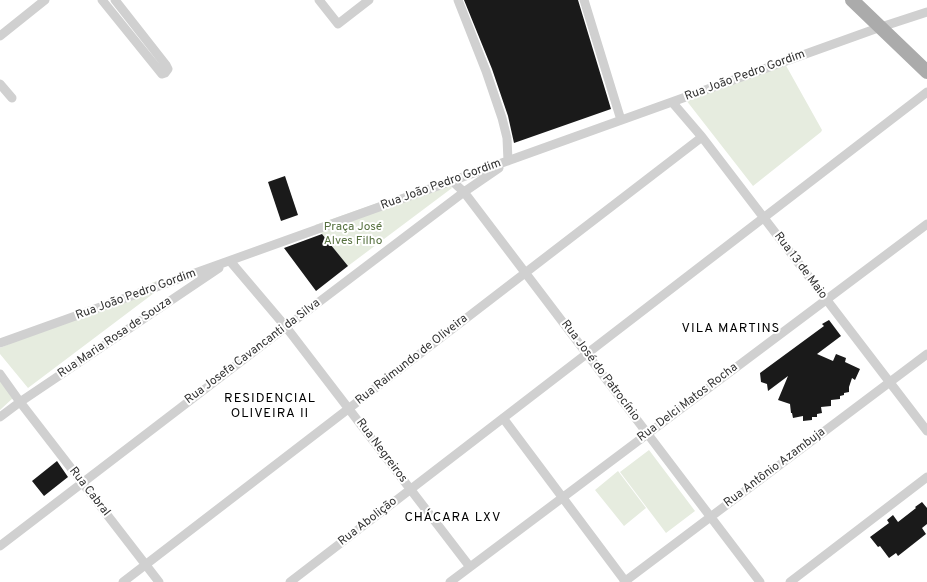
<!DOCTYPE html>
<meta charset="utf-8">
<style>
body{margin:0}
canvas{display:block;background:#fff}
</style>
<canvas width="927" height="582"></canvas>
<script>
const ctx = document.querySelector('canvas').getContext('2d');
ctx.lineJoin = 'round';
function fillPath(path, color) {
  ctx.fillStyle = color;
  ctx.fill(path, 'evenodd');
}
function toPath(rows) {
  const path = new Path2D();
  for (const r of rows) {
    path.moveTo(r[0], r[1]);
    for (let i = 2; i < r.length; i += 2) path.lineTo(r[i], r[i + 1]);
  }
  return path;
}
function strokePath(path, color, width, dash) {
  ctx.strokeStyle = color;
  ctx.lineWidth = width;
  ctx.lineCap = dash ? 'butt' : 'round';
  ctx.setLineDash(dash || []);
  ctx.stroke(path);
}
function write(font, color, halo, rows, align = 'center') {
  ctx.font = font + ' Overpass,sans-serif';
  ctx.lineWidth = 4;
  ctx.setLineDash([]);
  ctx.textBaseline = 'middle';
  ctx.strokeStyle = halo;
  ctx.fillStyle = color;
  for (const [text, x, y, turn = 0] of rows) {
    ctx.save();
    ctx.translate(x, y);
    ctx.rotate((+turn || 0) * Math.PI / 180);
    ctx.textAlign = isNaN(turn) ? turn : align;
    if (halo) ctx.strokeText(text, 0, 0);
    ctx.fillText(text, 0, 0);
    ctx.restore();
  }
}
fillPath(toPath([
 [784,62,822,130,821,132,753,186,686,100],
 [446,179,452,188,348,266,315,225],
 [161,279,165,283,162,287,28,388,0,354,0,348],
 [0,379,13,398,0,410],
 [649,450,695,511,666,533,620,472],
 [618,471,646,508,624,526,595,490]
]), '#e6ecdf');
fillPath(toPath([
 [464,0,578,0,611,109,514,143,508,116,492,69],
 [285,176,298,215,281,221,268,182],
 [322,234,348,266,316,291,284,248],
 [829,320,841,336,817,354,833,361,836,354,846,358,845,362,860,369,855,380,852,378,849,387,849,392,844,393,844,395,840,396,840,399,831,400,831,406,821,407,822,413,817,414,817,417,812,417,812,420,803,421,803,416,793,418,792,413,791,413,790,404,778,400,788,376,768,391,767,384,761,382,760,373,824,326,822,324],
 [57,461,68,477,44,496,32,481],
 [922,502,927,508,927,524,922,528,926,534,898,556,896,553,889,558,880,546,878,547,870,537,889,523,887,520,893,515,898,522,916,508,915,507]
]), '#1a1a1a');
strokePath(toPath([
 [102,0,157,68,162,74,165,73,168,69,166,65,115,0],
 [319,0,338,24,369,0],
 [458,0,486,71,502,118,507,138,508,161],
 [584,0,621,120],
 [0,36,45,0],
 [0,84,12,98],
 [672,102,702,137,927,431],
 [452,181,464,192,760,582],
 [230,261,286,327,470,567],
 [0,343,878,28,927,12],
 [0,374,20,402,159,582],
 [0,417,20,402,219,268],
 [503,418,625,581],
 [0,546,286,327,464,192,499,168],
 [123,582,702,137],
 [290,582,927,92],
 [450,582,927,224],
 [624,582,927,354],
 [790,582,927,477]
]), '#d0d0d0', 9);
strokePath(toPath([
 [852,0,927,72]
]), '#ababab', 14);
write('12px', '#333', '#fff', [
 ["Rua João Pedro Gordim",745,76,-20],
 ["Rua João Pedro Gordim",441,185,-20],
 ["Rua 13 de Maio",800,266,53],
 ["Rua João Pedro Gordim",136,295,-20],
 ["Rua Maria Rosa de Souza",115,338,-34],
 ["Rua Josefa Cavancanti da Silva",253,352,-37],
 ["Rua Raimundo de Oliveira",412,360,-38],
 ["Rua José do Patrocínio",600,371,53],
 ["Rua Delci Matos Rocha",688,403,-37],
 ["Rua Negreiros",381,451,53],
 ["Rua Antônio Azambuja",775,468,-37],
 ["Rua Cabral",89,492,52],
 ["Rua Abolição",368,522,-38]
]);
write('12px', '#56703f', '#fff', [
 ["Praça José",353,228],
 ["Alves Filho",353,242]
]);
ctx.letterSpacing = '1px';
write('13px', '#000', '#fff', [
 ["VILA MARTINS",731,329],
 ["RESIDENCIAL",270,399],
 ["OLIVEIRA II",270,414],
 ["CHÁCARA LXV",453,518]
]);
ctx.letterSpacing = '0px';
</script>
